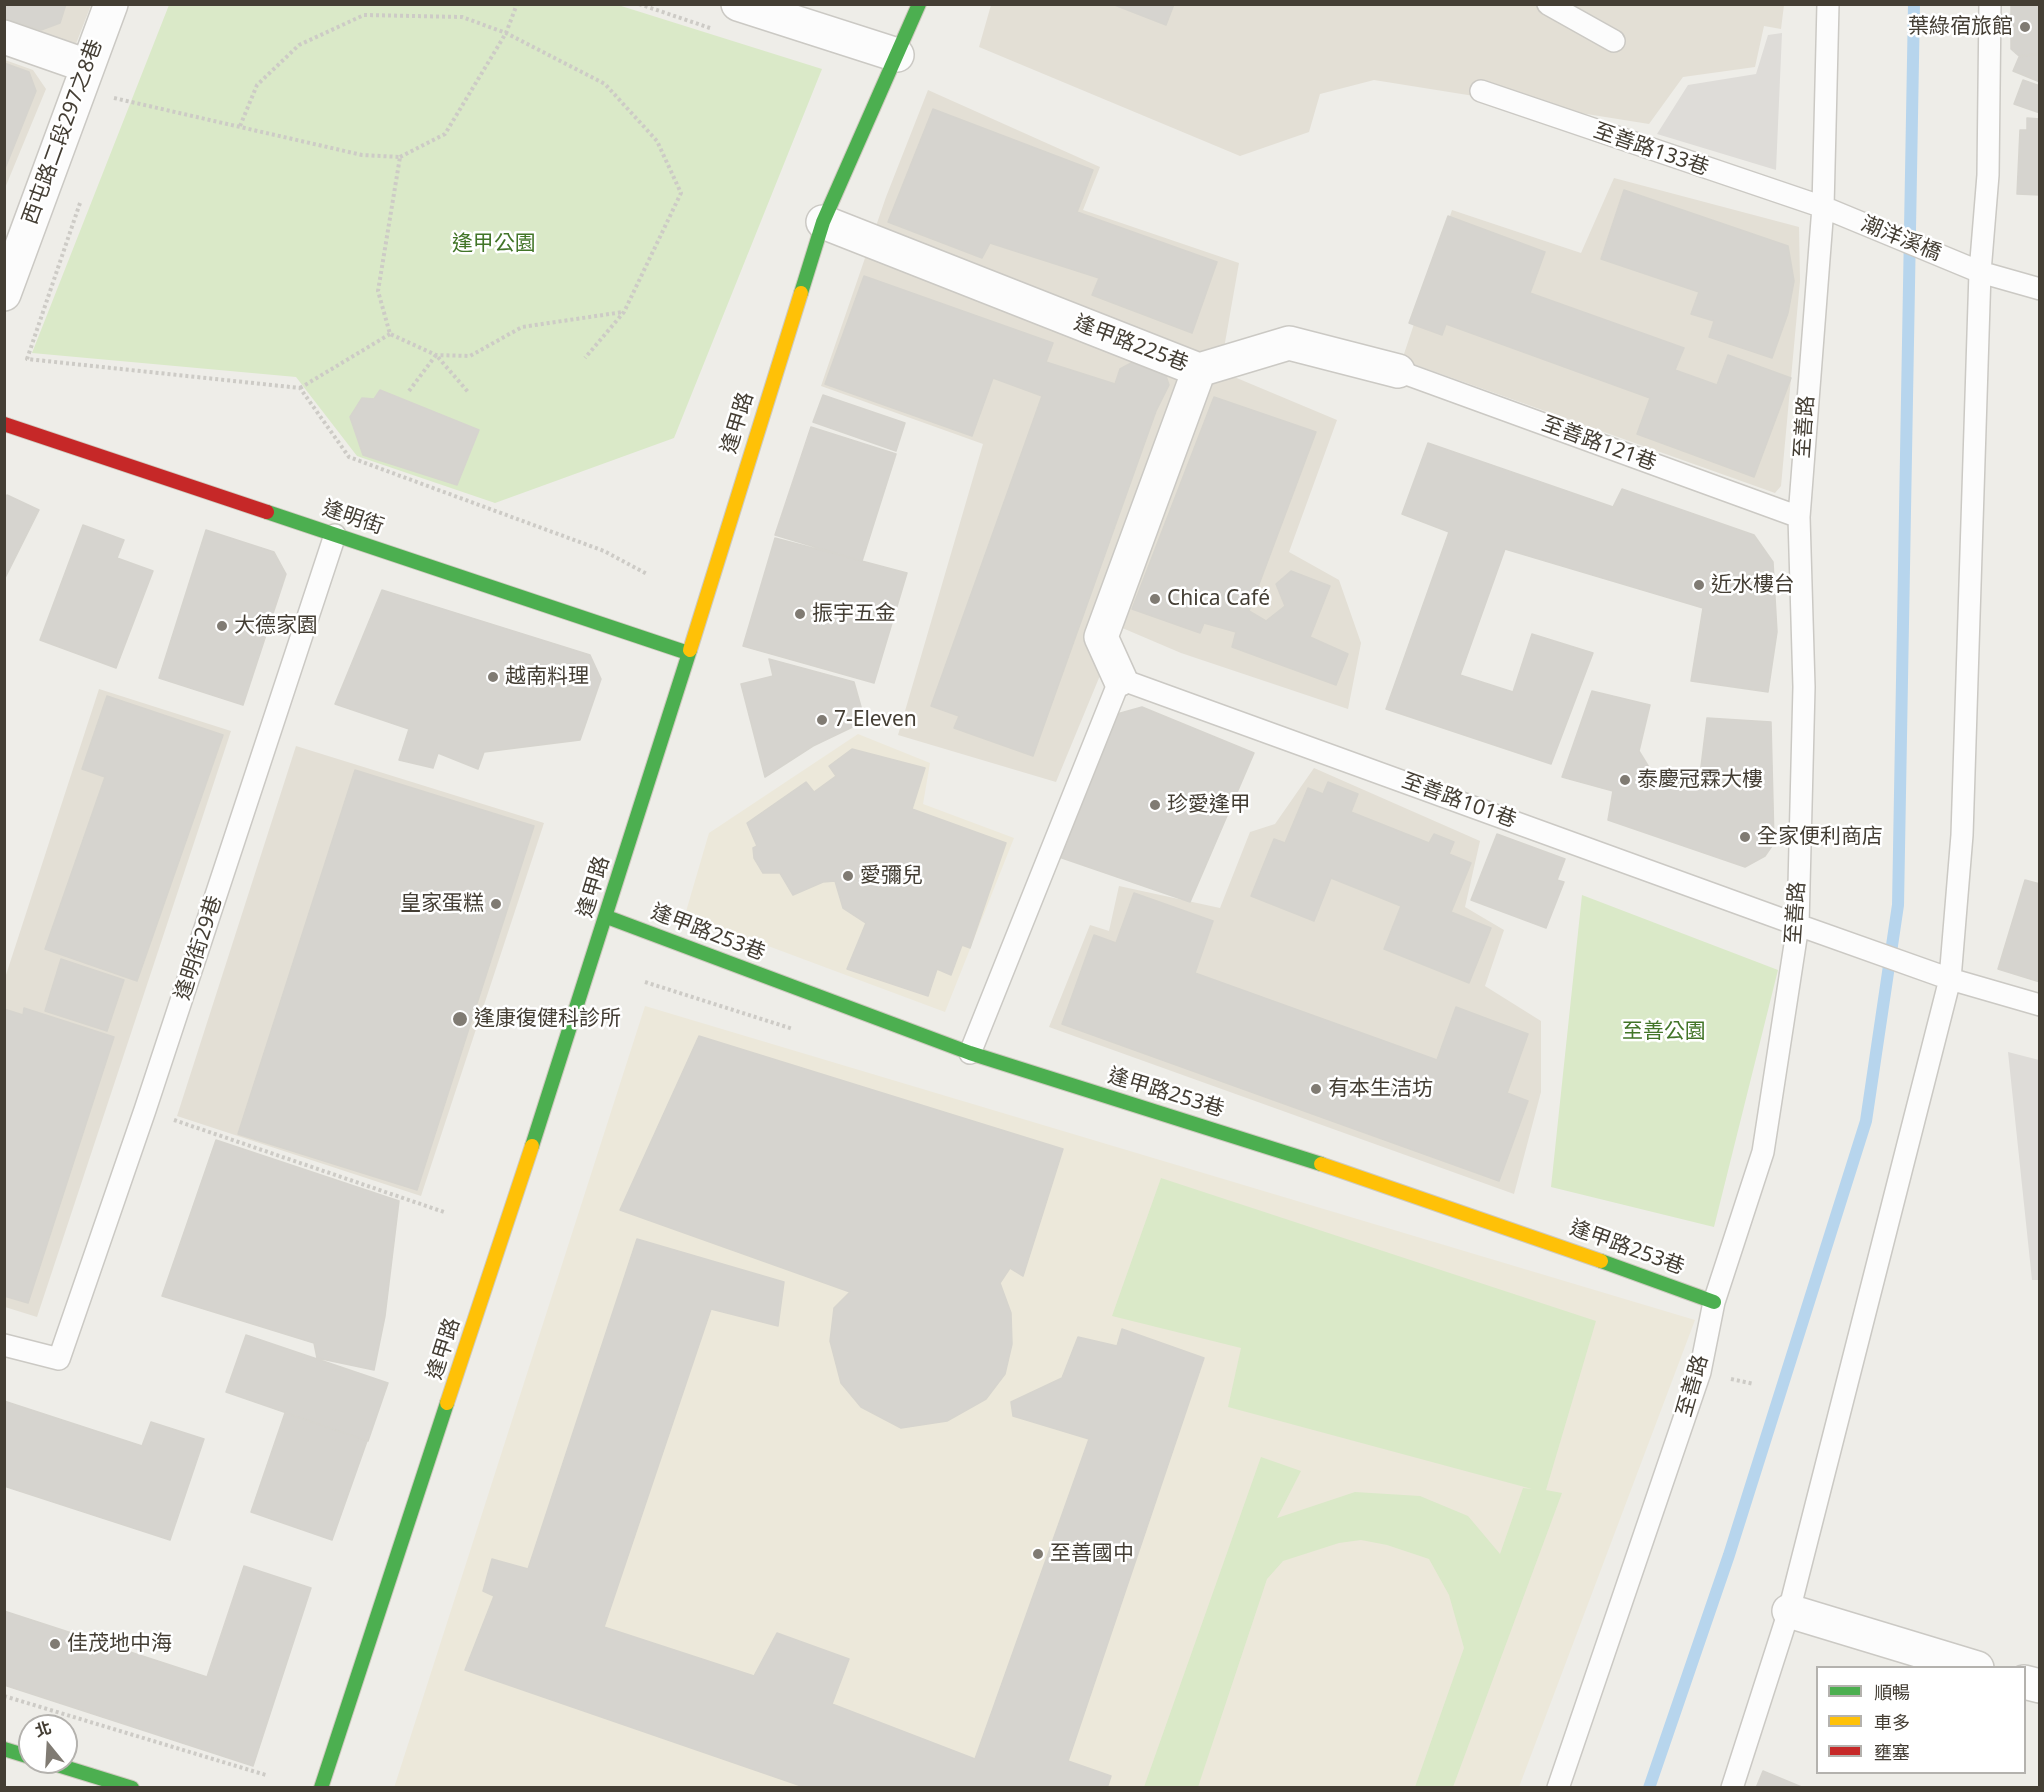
<!DOCTYPE html>
<meta charset="utf-8">
<style>
body{margin:0}
#map{position:relative;width:2044px;height:1792px;overflow:hidden;background:#eeede8;font-family:"Noto Sans","Noto Sans TC",sans-serif}
canvas{display:block}
.frame{position:absolute;inset:0;border:6px solid #443e34;pointer-events:none}
.legend{position:absolute;left:1816px;top:1666px;width:210px;height:108px;box-sizing:border-box;background:#fff;border:2px solid #b4b2ae;margin:0;padding:8px 10px;list-style:none;font-size:18px;color:#443e34}
.legend li{display:flex;align-items:center;gap:12px;height:30px}
.legend b{width:30px;border:2px solid #b4b2ae}
.north{position:absolute;left:18px;top:1714px;width:60px;height:60px;box-sizing:border-box;background:#fff;border:2px solid #b4b2ae;border-radius:50%;rotate:342deg;font-size:16px;font-weight:700;line-height:24px;text-align:center;color:#443e34}
.north::after{content:'';display:block;margin:auto;width:21px;height:27px;background:#807b73;clip-path:polygon(50% 0,100% 100%,50% 72%,0 100%)}
</style>
<div id="map">
<canvas width="2044" height="1792"></canvas>
<div class="frame"></div>
<ul class="legend">
<li><b style="height:8px;background:#4caf50"></b>順暢</li>
<li><b style="height:8px;background:#ffc107"></b>車多</li>
<li><b style="height:8px;background:#c62828"></b>壅塞</li>
</ul>
<div class="north">北</div>
</div>
<script>
const ctx = document.querySelector('canvas').getContext('2d');
ctx.lineJoin = 'round';
function fillPath(path, color) {
  ctx.fillStyle = color;
  ctx.fill(path, 'evenodd');
}
function toPath(rows) {
  const path = new Path2D();
  for (const r of rows) {
    path.moveTo(r[0], r[1]);
    for (let i = 2; i < r.length; i += 2) path.lineTo(r[i], r[i + 1]);
  }
  return path;
}
function strokePath(path, color, width, dash) {
  ctx.strokeStyle = color;
  ctx.lineWidth = width;
  ctx.lineCap = dash ? 'butt' : 'round';
  ctx.setLineDash(dash || []);
  ctx.stroke(path);
}
function write(font, color, halo, rows, align = 'center') {
  ctx.font = font + ' "Noto Sans","Noto Sans TC",sans-serif';
  ctx.lineWidth = 5;
  ctx.setLineDash([]);
  ctx.textBaseline = 'middle';
  ctx.strokeStyle = halo;
  ctx.fillStyle = color;
  for (const [text, x, y, turn = 0] of rows) {
    ctx.save();
    ctx.translate(x, y);
    ctx.rotate((+turn || 0) * Math.PI / 180);
    ctx.textAlign = isNaN(turn) ? turn : align;
    if (halo) ctx.strokeText(text, 0, 0);
    ctx.fillText(text, 0, 0);
    ctx.restore();
  }
}
fillPath(toPath([
 [5,5,91,5,74,49,5,24],
 [991,5,1784,5,1781,29,1764,26,1755,67,1683,77,1649,124,1374,80,1320,94,1309,132,1240,156,979,47],
 [5,60,33,70,46,89,5,188],
 [928,90,1100,167,1083,210,1239,263,1220,371,1337,420,1289,552,1339,580,1361,643,1348,709,1181,653,1120,627,1056,782,898,735,983,444,821,386,886,197],
 [1614,178,1799,227,1800,281,1781,486,1775,493,1402,360,1452,210,1581,253],
 [99,689,231,731,37,1317,5,1307,5,978],
 [296,746,544,823,421,1196,177,1116],
 [1314,768,1480,841,1465,907,1504,930,1485,986,1541,1021,1541,1092,1514,1194,1049,1027,1090,925,1109,931,1119,886,1220,908,1250,832,1275,824]
]), '#e3dfd5');
fillPath(toPath([
 [858,734,930,763,923,804,1014,838,945,1012,685,915,709,833],
 [645,1006,1695,1320,1519,1787,394,1788]
]), '#ece8da');
fillPath(toPath([
 [169,5,618,5,822,69,674,438,495,503,357,456,296,377,32,353],
 [1582,895,1778,970,1714,1227,1551,1187],
 [1161,1178,1596,1321,1546,1490,1562,1493,1453,1787,1415,1787,1464,1648,1449,1595,1429,1559,1387,1545,1361,1540,1339,1543,1283,1561,1267,1579,1198,1787,1144,1787,1261,1457,1301,1471,1277,1518,1355,1492,1420,1496,1468,1516,1500,1554,1523,1488,1532,1489,1228,1407,1241,1348,1112,1316]
]), '#dae9c8');
fillPath(toPath([
 [1782,33,1776,170,1657,134,1688,85,1756,74,1768,35],
 [2008,1052,2039,1060,2039,1280,2032,1280]
]), '#dedcd8');
strokePath(toPath([
 [1649,1788,1729,1555,1866,1121,1898,905,1914,4]
]), '#b7d5ed', 12);
const building = toPath([
 [4,4,66,4,60,23,41,30,4,18,4,4],
 [1112,4,1174,4,1166,25,1112,4],
 [2011,4,2040,4,2040,53,2019,56,2011,49,2011,4],
 [2040,54,2040,82,2013,71,2019,57,2040,54],
 [4,63,29,72,36,91,4,171,4,63],
 [2023,80,2040,86,2040,113,2014,104,2023,80],
 [933,109,1093,170,1077,212,1217,262,1192,333,1092,295,1099,278,990,243,982,258,888,222,933,109],
 [2027,118,2040,119,2040,195,2017,194,2020,130,2027,130,2027,118],
 [1624,190,1788,246,1794,281,1788,313,1772,358,1709,337,1714,321,1691,314,1699,292,1601,259,1624,190],
 [1448,216,1545,252,1530,293,1684,348,1675,370,1717,385,1728,355,1791,378,1754,477,1637,434,1650,398,1446,324,1442,335,1409,323,1448,216],
 [864,276,1053,343,1046,362,1115,384,1120,369,1133,362,1148,362,1159,368,1166,376,1169,385,1156,411,1033,756,954,728,959,716,931,706,1042,396,993,378,972,436,825,384,864,276],
 [380,390,479,430,457,485,363,455,350,417,362,398,374,399,380,390],
 [823,395,905,423,896,451,813,422,823,395],
 [1214,397,1316,432,1249,611,1266,621,1285,606,1276,584,1291,571,1330,586,1310,637,1348,654,1336,685,1232,647,1236,632,1204,623,1200,633,1132,609,1214,397],
 [811,427,896,454,862,561,775,535,811,427],
 [1428,443,1613,507,1622,489,1754,535,1773,562,1777,632,1768,692,1691,681,1703,608,1505,549,1460,675,1513,692,1532,634,1593,653,1551,764,1386,709,1449,532,1402,514,1428,443],
 [7,495,39,510,4,580,4,500,7,495],
 [83,525,124,540,117,558,153,571,116,668,40,640,83,525],
 [206,530,274,552,286,574,243,705,159,678,206,530],
 [775,538,907,573,874,683,743,646,775,538],
 [382,590,590,655,601,679,580,740,484,752,478,769,438,753,433,768,399,760,409,729,335,704,382,590],
 [769,659,854,682,865,721,813,746,765,777,741,684,773,676,769,659],
 [1592,691,1650,705,1639,751,1655,777,1699,783,1707,718,1771,722,1774,843,1765,856,1745,867,1608,820,1613,791,1562,777,1592,691],
 [107,696,223,735,137,981,45,949,105,777,82,769,107,696],
 [1142,707,1254,753,1190,902,1059,857,1117,714,1142,707],
 [852,749,925,768,912,809,1006,843,970,948,962,945,951,975,937,969,928,996,847,969,866,923,843,908,835,881,823,882,793,895,780,873,763,873,754,858,753,848,757,846,747,823,806,782,814,792,836,776,829,766,852,749],
 [355,770,534,826,417,1190,238,1134,355,770],
 [1328,782,1358,794,1351,812,1429,843,1434,834,1454,842,1449,854,1471,863,1451,912,1491,928,1469,983,1384,949,1401,906,1331,878,1314,921,1251,896,1274,839,1285,843,1308,788,1323,794,1328,782],
 [1497,834,1565,859,1557,880,1564,882,1546,928,1471,900,1497,834],
 [2025,880,2040,884,2040,982,1998,969,2025,880],
 [1134,893,1213,921,1195,973,1437,1060,1456,1007,1528,1034,1507,1093,1528,1101,1499,1181,1062,1024,1094,935,1116,943,1134,893],
 [61,959,124,980,107,1031,45,1011,61,959],
 [24,1008,114,1037,28,1303,4,1296,4,1009,23,1015,24,1008],
 [699,1036,1063,1149,1023,1276,1010,1268,1000,1283,1011,1313,1012,1344,1005,1374,986,1399,947,1421,901,1428,861,1407,841,1383,830,1341,834,1308,850,1292,620,1210,699,1036],
 [216,1140,399,1201,385,1316,374,1370,317,1358,314,1343,162,1296,216,1140],
 [637,1239,784,1282,778,1326,711,1309,604,1627,754,1676,777,1633,849,1659,832,1704,975,1759,1089,1439,1013,1416,1011,1402,1062,1378,1078,1337,1117,1346,1122,1329,1204,1358,1068,1761,1111,1776,1107,1788,807,1788,465,1670,494,1596,483,1591,492,1559,528,1569,637,1239],
 [246,1335,388,1383,368,1441,226,1392,246,1335],
 [4,1401,142,1446,151,1422,204,1439,170,1540,4,1486,4,1401],
 [285,1413,367,1441,332,1540,251,1512,285,1413],
 [244,1566,311,1588,253,1766,4,1685,4,1611,207,1677,244,1566],
 [1763,1771,1804,1788,1756,1788,1763,1771]
]);
fillPath(building, '#d6d4cf');
strokePath(building, '#d6d4ce', 1.5);
const lane = toPath([
 [1548,4,1614,41],
 [1481,91,1823,207,1980,272,2040,289],
 [1398,371,1799,517],
 [970,1053,1120,679,1798,925,1950,979,2040,1005],
 [4,1345,59,1359,145,1110,335,535],
 [1558,1788,1700,1372,1714,1302,1763,1152,1798,925,1804,687,1799,517,1823,207,1828,4],
 [1732,1788,1789,1611,1950,979,1962,835,1980,272,1988,175,1990,4]
]);
const street = toPath([
 [738,4,897,55],
 [4,37,87,66],
 [823,222,1199,370,1101,637,1120,679],
 [4,294,111,4],
 [1199,370,1289,343,1398,371],
 [1789,1611,1977,1668],
 [2024,1682,2040,1686]
]);
const fast = toPath([
 [801,293,823,222,919,4],
 [267,512,688,653],
 [607,917,970,1053,1321,1164],
 [532,1146,690,650],
 [1601,1261,1714,1302],
 [4,1749,30,1757],
 [48,1762,132,1788],
 [321,1788,447,1403]
]);
const slow = toPath([
 [690,650,801,293],
 [1321,1164,1601,1261],
 [447,1403,532,1146]
]);
const jam = toPath([
 [4,424,267,512]
]);
strokePath(lane, '#cbc9c4', 24);
strokePath(street, '#cbc9c4', 36);
strokePath(fast, '#cecabf', 16);
strokePath(slow, '#cecabf', 16);
strokePath(jam, '#cecabf', 16);
strokePath(toPath([
 [639,4,710,28],
 [114,98,362,155,400,157,378,291,390,334,436,355,470,356,522,327,623,312],
 [240,126,257,85,299,45,364,15,462,17,506,33,605,84,657,141,681,193,624,312,585,358],
 [400,157,445,134,506,33,517,4],
 [80,203,27,359,300,388,349,457,604,551,647,574],
 [300,388,390,334],
 [409,391,436,355,469,393],
 [645,982,793,1029],
 [174,1120,444,1212],
 [1731,1379,1754,1384],
 [4,1696,266,1775]
]), '#cdcbc6', 4, [3, 3]);
strokePath(lane, '#fcfcfc', 21);
strokePath(street, '#fcfcfc', 33);
strokePath(fast, '#4caf50', 14);
strokePath(slow, '#ffc107', 14);
strokePath(jam, '#c62828', 14);
for (const [x, y, r, color] of [
 [2025,27,6,"#807b73"],
 [1699,585,6,"#807b73"],
 [1155,599,6,"#807b73"],
 [800,614,6,"#807b73"],
 [222,626,6,"#807b73"],
 [493,677,6,"#807b73"],
 [822,720,6,"#807b73"],
 [1625,780,6,"#807b73"],
 [1155,805,6,"#807b73"],
 [1745,837,6,"#807b73"],
 [848,876,6,"#807b73"],
 [496,904,6,"#807b73"],
 [460,1019,8,"#807b73"],
 [1316,1089,6,"#807b73"],
 [1038,1554,6,"#807b73"],
 [55,1644,6,"#807b73"]
]) {
  const dot = new Path2D();
  dot.arc(x, y, r, 0, 2 * Math.PI);
  ctx.fillStyle = color;
  ctx.fill(dot);
  strokePath(dot, '#fff', 2);
}
write('21px', '#443e34', '#fff', [
 ["葉綠宿旅館",2013,27,"right"],
 ["近水樓台",1711,585],
 ["Chica Café",1167,599],
 ["振宇五金",812,614],
 ["大德家園",234,626],
 ["越南料理",505,677],
 ["7-Eleven",834,720],
 ["泰慶冠霖大樓",1637,780],
 ["珍愛逢甲",1167,805],
 ["全家便利商店",1757,837],
 ["愛彌兒",860,876],
 ["皇家蛋糕",484,904,"right"],
 ["逢康復健科診所",474,1019],
 ["有本生洁坊",1328,1089],
 ["至善國中",1050,1554],
 ["佳茂地中海",67,1644]
], 'left');
write('21px', '#443e34', '#fff', [
 ["西屯路二段297之8巷",63,132,-70],
 ["至善路133巷",1651,150,19],
 ["潮洋溪橋",1901,239,22],
 ["逢甲路225巷",1131,344,21],
 ["逢甲路",738,423,-73],
 ["至善路",1805,427,-86],
 ["至善路121巷",1599,444,20],
 ["逢明街",353,518,19],
 ["至善路101巷",1459,801,20],
 ["逢甲路",594,887,-73],
 ["至善路",1796,913,-86],
 ["逢甲路253巷",708,933,21],
 ["逢明街29巷",199,948,-72],
 ["逢甲路253巷",1166,1093,17],
 ["逢甲路253巷",1627,1248,20],
 ["逢甲路",444,1349,-72],
 ["至善路",1693,1386,-74]
]);
write('21px', '#427528', '#fff', [
 ["逢甲公園",494,244],
 ["至善公園",1664,1032]
]);
</script>
